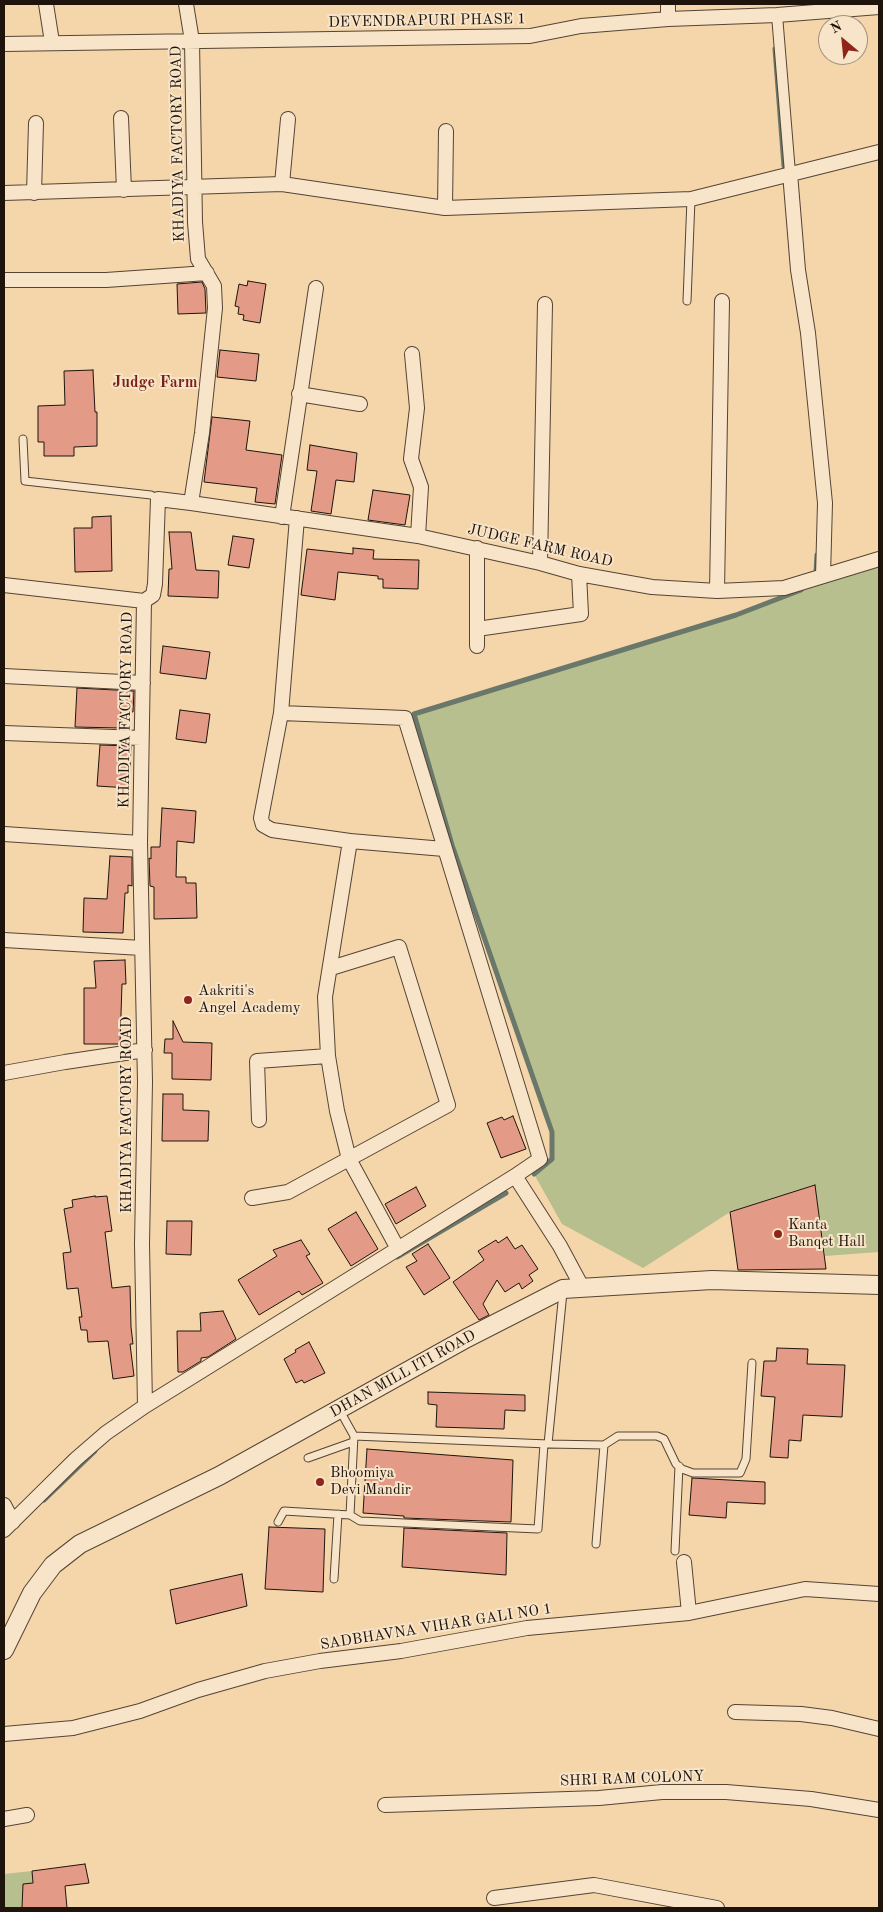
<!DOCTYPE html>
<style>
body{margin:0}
#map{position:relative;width:883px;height:1912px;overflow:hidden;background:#f5d6aa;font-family:"Old Standard TT",serif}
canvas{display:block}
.frame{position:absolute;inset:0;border:5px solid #1e140c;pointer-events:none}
.north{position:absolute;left:818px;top:15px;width:50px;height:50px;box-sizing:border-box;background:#f8e4c8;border:1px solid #a1917d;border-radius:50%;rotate:332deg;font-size:14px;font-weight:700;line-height:20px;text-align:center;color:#1e140c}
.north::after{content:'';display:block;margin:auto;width:18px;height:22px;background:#8f2418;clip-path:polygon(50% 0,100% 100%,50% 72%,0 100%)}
</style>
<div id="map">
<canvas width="883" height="1912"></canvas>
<div class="frame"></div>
<div class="north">N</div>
</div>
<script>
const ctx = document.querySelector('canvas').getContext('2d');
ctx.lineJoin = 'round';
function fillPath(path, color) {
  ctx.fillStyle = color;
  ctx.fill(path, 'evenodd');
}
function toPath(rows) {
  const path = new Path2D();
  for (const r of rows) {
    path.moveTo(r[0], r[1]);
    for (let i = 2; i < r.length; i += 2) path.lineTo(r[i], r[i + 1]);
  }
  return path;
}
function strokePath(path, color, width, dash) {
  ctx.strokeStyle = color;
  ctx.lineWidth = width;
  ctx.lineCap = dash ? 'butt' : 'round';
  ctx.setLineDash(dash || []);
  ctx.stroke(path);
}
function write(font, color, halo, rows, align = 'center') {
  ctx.font = font + ' "Old Standard TT",serif';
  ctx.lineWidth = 4;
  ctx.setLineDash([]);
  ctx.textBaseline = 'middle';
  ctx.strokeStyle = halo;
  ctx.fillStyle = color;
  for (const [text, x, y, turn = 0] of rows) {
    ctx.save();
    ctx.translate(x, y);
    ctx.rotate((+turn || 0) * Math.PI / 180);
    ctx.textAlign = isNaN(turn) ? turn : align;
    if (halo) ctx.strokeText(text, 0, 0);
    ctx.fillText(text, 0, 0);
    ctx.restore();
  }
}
fillPath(toPath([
 [879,567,879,1252,825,1256,815,1185,730,1212,643,1268,562,1224,534,1174,552,1159,552,1132,452,845,414,714,736,615,815,584],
 [32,1871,33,1883,23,1885,22,1908,4,1908,4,1874]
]), '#b6bf8d');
strokePath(toPath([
 [775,49,784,166],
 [816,572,817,555],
 [534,1174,552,1159,552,1132,452,845,414,714,736,615,801,590],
 [397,1257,506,1193],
 [44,1500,95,1451]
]), '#6a776b', 5);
const building = toPath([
 [248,281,266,284,260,323,243,320,244,315,238,314,239,307,235,306,239,284,247,286,248,281],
 [202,282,205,289,206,313,178,314,177,284,202,282],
 [220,350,259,354,256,381,217,377,220,350],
 [93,370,95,412,97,412,97,446,74,447,74,456,44,456,44,442,38,442,38,406,65,405,64,371,93,370],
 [212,417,250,421,246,450,282,455,275,504,255,502,257,488,204,482,212,417],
 [310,445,357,453,354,482,336,480,331,514,311,511,317,471,307,470,310,445],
 [373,490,410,495,405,525,368,520,373,490],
 [111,516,112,571,75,572,74,528,92,528,92,517,111,516],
 [169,532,191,532,196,570,219,571,218,598,168,596,169,569,172,569,169,532],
 [233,536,254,539,249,568,228,565,233,536],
 [353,548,374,550,373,559,419,560,418,589,383,588,383,579,378,579,378,576,338,572,335,600,301,595,307,549,353,554,353,548],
 [163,646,210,652,206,679,160,673,163,646],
 [77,688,134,691,133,712,121,711,120,728,75,727,77,688],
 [180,710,210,714,206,743,176,739,180,710],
 [100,745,131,746,129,788,97,786,100,745],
 [162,808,196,811,194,843,177,841,176,877,186,877,186,883,196,883,197,918,154,919,154,887,150,886,149,858,151,859,151,847,160,847,162,808],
 [110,856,132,857,132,886,128,885,128,893,125,893,123,933,83,932,84,898,107,899,110,856],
 [125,960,126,984,122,984,120,1044,84,1044,84,988,96,988,94,961,125,960],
 [173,1021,183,1042,212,1043,211,1080,172,1079,172,1053,164,1053,165,1039,173,1039,173,1021],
 [163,1094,183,1094,183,1110,209,1111,208,1141,162,1141,163,1094],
 [513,1116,526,1149,501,1158,487,1123,502,1117,504,1120,513,1116],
 [815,1185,826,1269,738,1270,730,1212,815,1185],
 [416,1187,426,1206,396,1224,385,1204,416,1187],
 [95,1196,95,1197,107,1196,112,1231,105,1232,112,1288,130,1286,131,1327,133,1344,130,1344,134,1376,113,1379,108,1341,88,1342,87,1330,81,1330,79,1317,82,1317,78,1288,67,1289,63,1253,71,1252,64,1209,73,1207,72,1200,95,1196],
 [356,1212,378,1249,351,1266,328,1229,356,1212],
 [167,1221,192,1221,191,1255,166,1254,167,1221],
 [507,1237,515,1249,522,1245,538,1269,529,1275,533,1281,522,1289,519,1283,505,1292,497,1280,483,1304,489,1315,479,1320,453,1282,484,1260,478,1251,496,1240,498,1243,507,1237],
 [301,1240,310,1254,306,1256,323,1283,302,1295,299,1291,259,1315,238,1280,277,1256,273,1250,301,1240],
 [428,1244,450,1278,424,1295,406,1267,417,1261,412,1254,428,1244],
 [223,1311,236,1339,208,1357,201,1358,201,1361,183,1372,178,1372,177,1331,201,1331,200,1313,223,1311],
 [309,1342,325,1373,304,1383,302,1380,296,1383,284,1359,296,1352,295,1350,309,1342],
 [777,1348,808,1349,807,1364,845,1365,842,1417,803,1415,801,1441,789,1440,788,1458,770,1457,775,1397,761,1396,764,1361,776,1361,777,1348],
 [428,1392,525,1395,525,1411,505,1410,504,1429,436,1427,437,1405,428,1404,428,1392],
 [367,1449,513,1460,511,1522,404,1518,404,1516,363,1513,367,1449],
 [692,1478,765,1482,765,1504,727,1502,726,1518,689,1515,692,1478],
 [269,1527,325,1529,323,1592,265,1589,269,1527],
 [404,1528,507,1533,506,1575,402,1567,404,1528],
 [242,1574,247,1606,176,1624,170,1590,242,1574],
 [85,1864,89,1883,65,1886,67,1908,22,1908,23,1884,33,1883,32,1871,85,1864]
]);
fillPath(building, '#e39a87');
strokePath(building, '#1e140c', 1);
const service = toPath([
 [687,301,691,199],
 [23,439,25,481,151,495,158,499],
 [354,1436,548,1444,563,1292],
 [548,1444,604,1445,618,1436,657,1436,664,1439,676,1464,682,1469,693,1473,740,1473,746,1459,752,1363],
 [308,1458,353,1442],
 [350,1515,360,1521,538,1529,544,1444],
 [278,1522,284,1511,350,1515,354,1436,339,1409],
 [596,1544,604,1445],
 [675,1551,679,1466],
 [334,1579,338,1514]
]);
const pedestrian = toPath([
 [777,15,790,173]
]);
const minor = toPath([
 [46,4,52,42],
 [668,19,668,4],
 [4,44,530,36,581,26,668,19,777,15,879,7],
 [121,118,124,190],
 [790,173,798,270,808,333,825,503,823,576],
 [282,184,288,119],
 [4,193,282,184,445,208,691,199,879,152],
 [34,193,36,123],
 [445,208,446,131],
 [4,280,106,280,207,273],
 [412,354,417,408,411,459,421,487,418,536],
 [299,394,360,404],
 [191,503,418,536,540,563,579,574,652,587,717,591,784,588,879,559],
 [282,517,316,288],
 [297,518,281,713,261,818,263,825,272,830,350,841,444,849],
 [477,548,477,646],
 [540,563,545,304],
 [4,585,144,601],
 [717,591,722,301],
 [477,629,581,614,579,574],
 [4,676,143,683],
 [281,713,405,718,540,1159,515,1176],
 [4,733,141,738],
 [4,834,140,843],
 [350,841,325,997,328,1056,337,1111,349,1159,398,1249],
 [4,940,142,948],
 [4,1073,65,1062,145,1050],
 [259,1120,257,1061,328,1056],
 [252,1198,288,1192,448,1105,399,947,331,968],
 [145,1406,142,1244,145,1082,140,843,144,601,153,595,155,584,158,499,191,503,202,433,215,308,214,286,198,259,195,222,192,41,186,4],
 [4,1505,13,1522],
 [4,1530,76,1459,106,1433,145,1406,515,1176,560,1246,582,1287],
 [684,1562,689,1613],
 [735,1712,801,1714,832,1718,879,1729],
 [4,1734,73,1728,140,1711,198,1690,265,1671,320,1661,401,1651,527,1628,689,1613,805,1589,879,1594],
 [385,1805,599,1798,662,1792,726,1792,811,1799,879,1810],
 [4,1819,27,1815],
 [494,1898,594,1885,717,1908]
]);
const tertiary = toPath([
 [4,1650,32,1593,53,1565,80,1544,219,1476,467,1338,563,1289,712,1280,879,1285]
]);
strokePath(service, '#544434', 9);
strokePath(pedestrian, '#544434', 12);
strokePath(minor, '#544434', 16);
strokePath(tertiary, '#544434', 20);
strokePath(service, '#f8e4c8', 7);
strokePath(pedestrian, '#f8e4c8', 10);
strokePath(minor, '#f8e4c8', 14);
strokePath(tertiary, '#f8e4c8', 18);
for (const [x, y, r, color] of [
 [188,1000,5,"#8f2418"],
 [778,1234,5,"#8f2418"],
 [320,1482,5,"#8f2418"]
]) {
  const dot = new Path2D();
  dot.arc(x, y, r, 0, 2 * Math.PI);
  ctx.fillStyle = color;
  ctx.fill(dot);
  strokePath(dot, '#f8e4c8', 2);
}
write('15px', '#1e140c', '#f8e4c8', [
 ["DEVENDRAPURI PHASE 1",427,21,-1],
 ["KHADIYA FACTORY ROAD",178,144,-91],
 ["JUDGE FARM ROAD",540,546,13],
 ["KHADIYA FACTORY ROAD",126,710,-89],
 ["KHADIYA FACTORY ROAD",127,1115,-90],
 ["DHAN MILL ITI ROAD",403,1374,-29],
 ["SADBHAVNA VIHAR GALI NO 1",436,1627,-9],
 ["SHRI RAM COLONY",632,1779,-2]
]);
write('15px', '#1e140c', '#f8e4c8', [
 ["Aakriti's",198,991],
 ["Angel Academy",198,1008],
 ["Kanta",788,1225],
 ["Banqet Hall",788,1242],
 ["Bhoomiya",330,1473],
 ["Devi Mandir",330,1490]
], 'left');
write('bold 16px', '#7a1f14', '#f8e4c8', [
 ["Judge Farm",155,383]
]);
</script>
